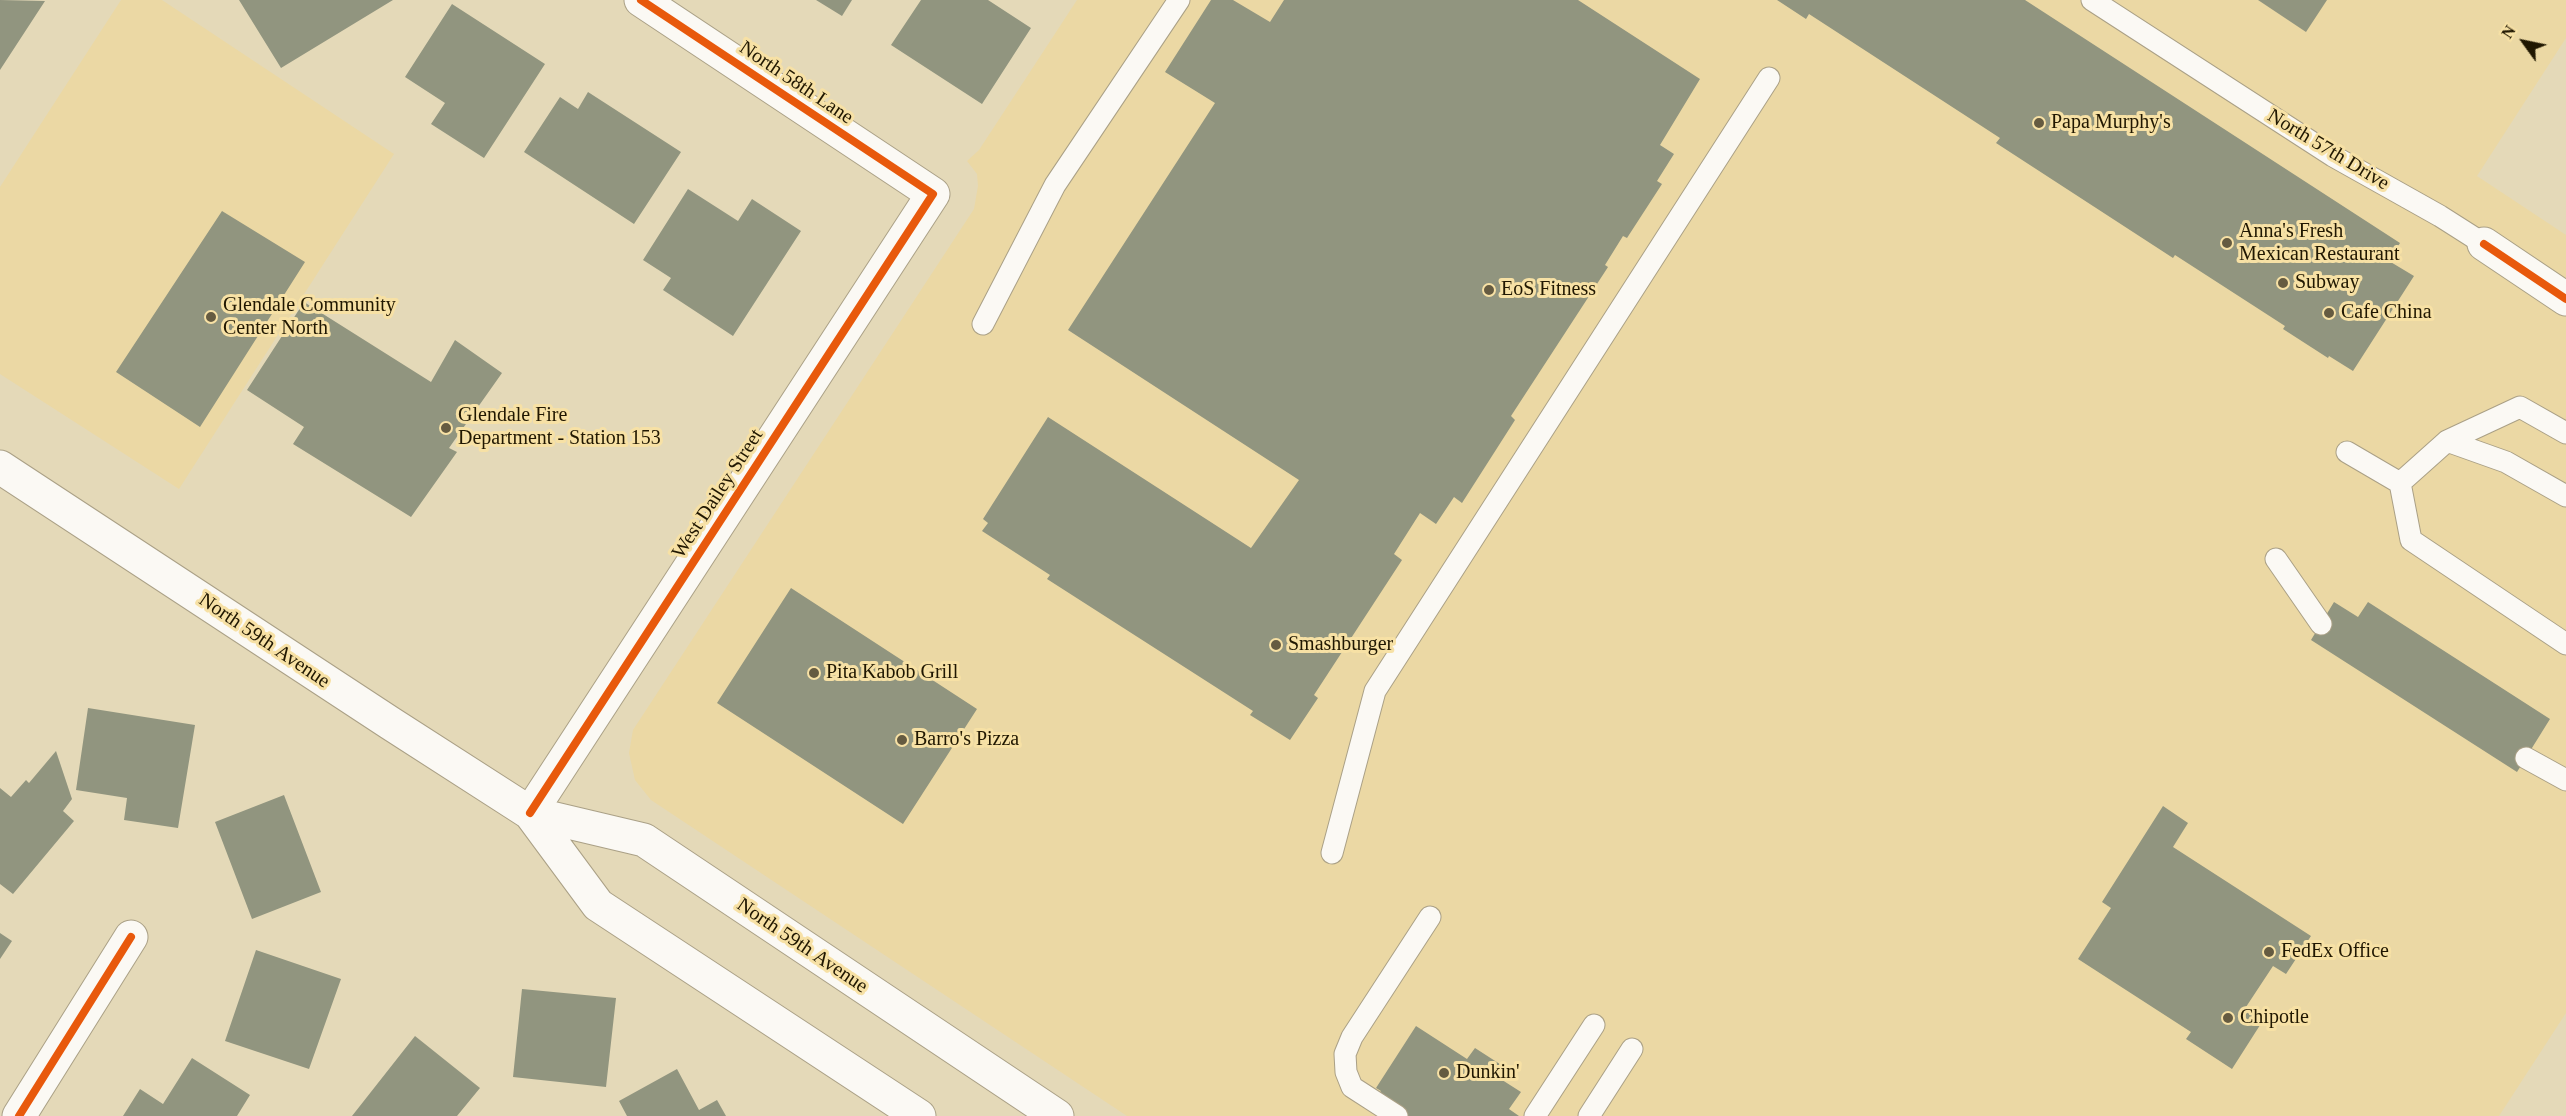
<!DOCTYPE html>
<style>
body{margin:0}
#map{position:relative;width:2566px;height:1116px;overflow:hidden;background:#e4d9b8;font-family:"Times New Roman",serif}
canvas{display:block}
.north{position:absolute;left:2494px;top:12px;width:60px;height:60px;-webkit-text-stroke:4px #f7e1a5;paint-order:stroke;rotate:303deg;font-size:16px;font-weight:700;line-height:24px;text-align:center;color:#201701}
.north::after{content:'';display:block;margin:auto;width:21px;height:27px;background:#201701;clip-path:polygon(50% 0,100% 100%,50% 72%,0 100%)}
</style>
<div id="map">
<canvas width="2566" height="1116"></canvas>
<div class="north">N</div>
</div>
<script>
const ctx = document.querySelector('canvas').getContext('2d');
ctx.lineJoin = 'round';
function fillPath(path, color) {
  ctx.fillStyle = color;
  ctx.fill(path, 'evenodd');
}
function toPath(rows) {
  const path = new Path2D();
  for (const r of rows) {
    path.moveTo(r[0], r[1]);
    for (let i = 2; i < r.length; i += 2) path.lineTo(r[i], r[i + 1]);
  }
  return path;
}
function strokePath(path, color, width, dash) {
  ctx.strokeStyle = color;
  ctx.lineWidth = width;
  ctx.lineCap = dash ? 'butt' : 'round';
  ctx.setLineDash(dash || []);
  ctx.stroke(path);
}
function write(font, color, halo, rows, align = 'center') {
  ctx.font = font + ' "Times New Roman",serif';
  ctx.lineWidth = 6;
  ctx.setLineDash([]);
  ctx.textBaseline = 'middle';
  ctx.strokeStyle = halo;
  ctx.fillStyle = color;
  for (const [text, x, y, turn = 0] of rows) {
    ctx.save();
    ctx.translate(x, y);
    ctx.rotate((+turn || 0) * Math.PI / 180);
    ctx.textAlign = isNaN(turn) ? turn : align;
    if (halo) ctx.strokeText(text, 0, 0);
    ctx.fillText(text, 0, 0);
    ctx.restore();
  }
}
fillPath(toPath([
 [121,0,162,0,394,154,179,489,0,374,0,187],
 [1077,0,2566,0,2566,38,2477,176,2566,235,2566,1013,2499,1116,1127,1116,651,800,635,780,629,753,633,730,974,209,978,186,977,174,967,161,979,150]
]), '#ebd8a4');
fillPath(toPath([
 [0,0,45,1,0,70],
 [239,0,393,0,281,68],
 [816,0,852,0,842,16],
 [921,0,988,0,1031,28,982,104,891,45],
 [1211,0,1233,0,1270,22,1284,0,1578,0,1700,79,1660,145,1674,154,1657,181,1662,184,1627,238,1623,236,1605,265,1608,267,1511,416,1515,420,1462,503,1454,497,1436,524,1420,513,1394,554,1402,560,1314,695,1318,698,1290,740,1250,715,1253,711,1047,579,1050,575,982,531,988,523,983,519,1048,417,1251,548,1299,480,1068,330,1215,103,1165,72],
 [1777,0,2025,0,2400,243,2389,261,2414,276,2353,371,2329,356,2328,358,2283,329,2285,326,2175,255,2173,258,1996,143,2000,138,1809,14,1806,19],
 [2258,0,2327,0,2306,32],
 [452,4,545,64,484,158,431,124,445,103,405,77],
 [588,92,681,152,634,224,524,152,560,97,578,109],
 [688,189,738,221,752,199,801,231,733,336,663,290,671,278,643,260],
 [222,211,305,262,200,427,116,372],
 [304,302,431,382,455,340,502,373,449,448,457,452,411,517,293,444,304,427,247,390],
 [791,588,977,709,903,824,717,703],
 [2334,602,2358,617,2368,602,2550,719,2517,772,2311,640],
 [88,708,195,725,178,828,124,820,127,798,76,790],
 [56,751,72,799,63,811,74,821,13,894,0,884,0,788,11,797,26,780,29,783],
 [284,795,321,892,252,919,215,822],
 [2163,806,2188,823,2173,847,2311,936,2286,974,2273,966,2244,1010,2262,1022,2232,1069,2186,1039,2191,1032,2078,959,2111,908,2102,902],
 [0,933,12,941,0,959],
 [256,950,341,979,309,1069,225,1041],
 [522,989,616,998,606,1087,513,1077],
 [1416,1026,1467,1059,1475,1048,1506,1068,1499,1078,1521,1092,1509,1109,1519,1116,1397,1116,1374,1101,1381,1091,1376,1088],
 [415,1036,480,1088,457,1116,352,1116],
 [192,1058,250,1095,237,1116,123,1116,140,1089,163,1104],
 [677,1069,699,1110,717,1100,726,1116,627,1116,619,1101]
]), '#91957f');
const lane = toPath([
 [2092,0,2333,156,2440,216,2484,244],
 [983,324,1055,185,1179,0],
 [2447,441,2506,462,2566,496],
 [2347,452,2400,483,2447,441,2520,407,2566,433],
 [2400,483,2411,540,2566,644],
 [2276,559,2321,624],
 [2526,758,2566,780],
 [1332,853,1375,691,1769,78],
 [1397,1116,1352,1087,1346,1072,1345,1054,1352,1037,1430,917],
 [1535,1116,1594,1025],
 [1589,1116,1632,1049]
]);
const street = toPath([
 [2484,244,2566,299],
 [530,813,933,194,641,0],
 [19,1116,131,937]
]);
const secondary = toPath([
 [0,467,390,723,530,813,644,840,1057,1116],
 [530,813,598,905,919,1116]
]);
strokePath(lane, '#aaa086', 23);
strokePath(street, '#aaa086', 35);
strokePath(secondary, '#aaa086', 35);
strokePath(lane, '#fbf9f4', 21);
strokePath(street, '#fbf9f4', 33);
strokePath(secondary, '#fbf9f4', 33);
strokePath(toPath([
 [2484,244,2566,299],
 [530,813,933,194,641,0],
 [19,1116,131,937]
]), '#e8590c', 8);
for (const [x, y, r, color] of [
 [2039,123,6,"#655b41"],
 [2227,243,6,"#655b41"],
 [2283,283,6,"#655b41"],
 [1489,290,6,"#655b41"],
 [2329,313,6,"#655b41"],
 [211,317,6,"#655b41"],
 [446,428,6,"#655b41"],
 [1276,645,6,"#655b41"],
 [814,673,6,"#655b41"],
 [902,740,6,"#655b41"],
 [2269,952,6,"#655b41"],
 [2228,1018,6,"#655b41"],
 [1444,1073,6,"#655b41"]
]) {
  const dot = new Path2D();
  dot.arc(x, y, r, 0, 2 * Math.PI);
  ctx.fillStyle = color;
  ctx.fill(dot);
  strokePath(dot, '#f7e1a5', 2);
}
write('20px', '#201701', '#f7e1a5', [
 ["North 58th Lane",796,83,34],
 ["North 57th Drive",2328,150,31],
 ["West Dailey Street",718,494,-57],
 ["North 59th Avenue",264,641,34],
 ["North 59th Avenue",802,946,34]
]);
write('20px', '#201701', '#f7e1a5', [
 ["Papa Murphy's",2051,123],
 ["Anna's Fresh",2239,232],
 ["Mexican Restaurant",2239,255],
 ["Subway",2295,283],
 ["EoS Fitness",1501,290],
 ["Glendale Community",223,306],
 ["Center North",223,329],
 ["Cafe China",2341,313],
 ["Glendale Fire",458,416],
 ["Department - Station 153",458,439],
 ["Smashburger",1288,645],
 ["Pita Kabob Grill",826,673],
 ["Barro's Pizza",914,740],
 ["FedEx Office",2281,952],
 ["Chipotle",2240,1018],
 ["Dunkin'",1456,1073]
], 'left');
</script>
